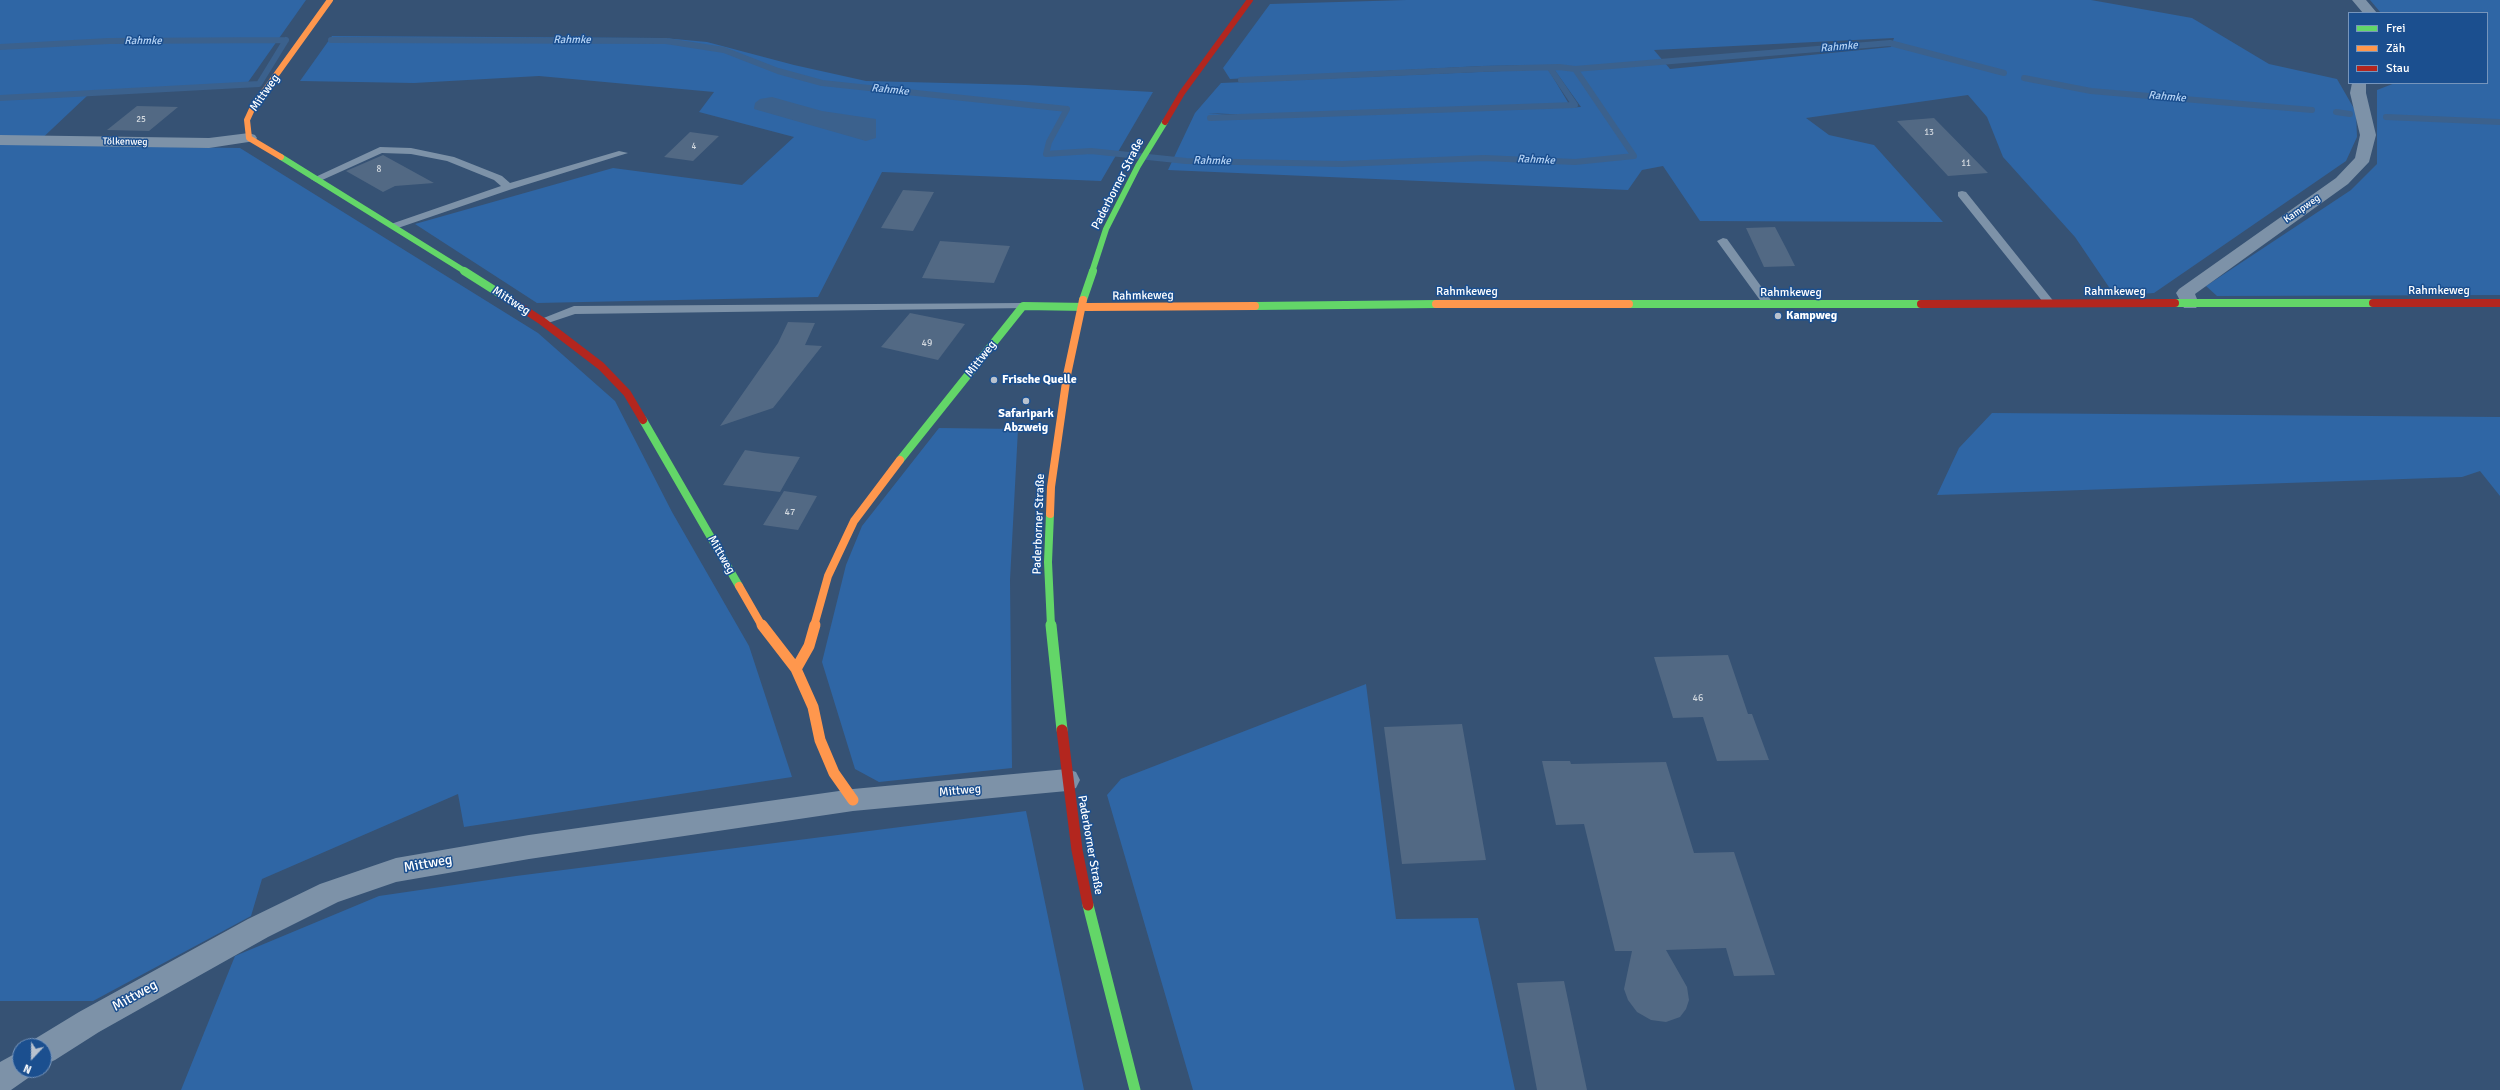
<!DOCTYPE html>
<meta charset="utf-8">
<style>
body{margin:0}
#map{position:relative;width:2500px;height:1090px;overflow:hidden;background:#365274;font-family:Signika,sans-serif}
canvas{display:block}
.legend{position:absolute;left:2348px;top:12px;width:140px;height:72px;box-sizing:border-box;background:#1b4f8f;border:1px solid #7695bc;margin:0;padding:5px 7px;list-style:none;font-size:12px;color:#fff}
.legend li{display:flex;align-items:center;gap:8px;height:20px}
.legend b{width:20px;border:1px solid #7695bc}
.north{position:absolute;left:12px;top:1038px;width:40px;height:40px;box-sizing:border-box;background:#1b4f8f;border:1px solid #7695bc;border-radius:50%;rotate:202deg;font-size:11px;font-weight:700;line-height:16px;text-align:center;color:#fff}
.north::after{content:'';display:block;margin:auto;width:14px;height:18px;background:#b9c2ce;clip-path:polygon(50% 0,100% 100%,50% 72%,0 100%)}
</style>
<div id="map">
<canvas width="2500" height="1090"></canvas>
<ul class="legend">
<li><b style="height:5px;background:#63d668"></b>Frei</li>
<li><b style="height:5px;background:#ff974d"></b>Zäh</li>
<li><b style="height:5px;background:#b3261e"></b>Stau</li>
</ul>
<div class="north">N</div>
</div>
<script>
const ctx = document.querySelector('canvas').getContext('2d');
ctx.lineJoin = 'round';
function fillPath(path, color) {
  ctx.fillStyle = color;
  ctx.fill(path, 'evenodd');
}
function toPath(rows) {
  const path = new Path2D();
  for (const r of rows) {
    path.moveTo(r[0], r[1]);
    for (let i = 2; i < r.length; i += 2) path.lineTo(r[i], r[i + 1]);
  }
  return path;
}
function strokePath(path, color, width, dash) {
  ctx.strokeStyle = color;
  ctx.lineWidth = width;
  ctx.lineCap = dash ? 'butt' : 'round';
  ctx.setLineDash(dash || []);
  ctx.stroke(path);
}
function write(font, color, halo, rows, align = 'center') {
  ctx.font = font + ' Signika,sans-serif';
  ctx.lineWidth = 3;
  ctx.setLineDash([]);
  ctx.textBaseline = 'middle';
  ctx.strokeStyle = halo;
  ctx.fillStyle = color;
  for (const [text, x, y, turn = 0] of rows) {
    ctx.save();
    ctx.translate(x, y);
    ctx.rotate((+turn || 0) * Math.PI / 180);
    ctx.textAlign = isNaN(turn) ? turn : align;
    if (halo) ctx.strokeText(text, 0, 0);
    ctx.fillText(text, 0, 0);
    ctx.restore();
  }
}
fillPath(toPath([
 [0,0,306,0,246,85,88,95,35,145,240,148,538,333,615,401,672,512,749,646,792,777,464,827,458,794,262,879,251,916,93,1001,0,1001],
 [1406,0,2091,0,2192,18,2269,64,2337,79,2356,112,2357,137,2346,161,2154,293,2115,296,2075,237,2003,157,1987,117,1968,95,1806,118,1829,135,1874,145,1943,222,1700,221,1663,166,1642,170,1628,190,1168,170,1195,113,1221,83,1548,69,1569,104,1251,115,1208,113,1257,118,1581,107,1551,65,1483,66,1230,79,1223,68,1270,4],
 [1894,38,1891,47,1670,69,1654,50],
 [2370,0,2500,0,2500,295,2217,296,2206,286,2351,190,2377,164,2377,90,2395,83,2487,83,2487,13,2381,13],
 [332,36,664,38,707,42,794,65,866,81,1026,85,1153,92,1101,181,882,172,818,297,537,303,415,224,613,168,742,185,794,137,699,112,714,92,539,76,414,83,300,81],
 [1992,413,2500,417,2500,496,2480,471,2462,477,1937,495,1959,448],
 [939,428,1018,429,1010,580,1012,768,879,782,855,769,822,662,846,565,862,526],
 [1366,684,1396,919,1478,918,1515,1090,1193,1090,1107,795,1121,779],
 [1026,811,1084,1090,181,1090,235,956,379,896,516,876]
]), '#2f66a5');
fillPath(toPath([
 [772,97,822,111,876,119,876,138,866,141,754,109,755,103,760,99]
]), '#3b618d');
strokePath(toPath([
 [331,40,666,41,724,50,778,71,822,83,1067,109,1049,142,1046,154,1091,151,1186,161,1342,164,1484,158,1575,162,1634,156,1575,69,1890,43,2004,73],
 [0,47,109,41,286,40],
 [2024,78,2091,91,2312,110],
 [1241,80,1482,69,1559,67,1575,69],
 [0,98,259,84,286,40],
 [2336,112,2350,114],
 [2386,117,2500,122],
 [1210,118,1575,105,1550,68]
]), '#3b618d', 6);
fillPath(toPath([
 [137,106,178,107,149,131,107,130],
 [1934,118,1988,173,1948,176,1897,121],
 [690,132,719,136,693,161,664,157],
 [383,155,434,183,395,186,383,192,346,171],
 [903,190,934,192,913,231,881,228],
 [1775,227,1786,248,1795,266,1764,267,1746,228],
 [940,241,1010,246,994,283,922,278],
 [910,313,965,324,938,360,881,347],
 [788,322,815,323,805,345,822,346,773,408,720,426,778,343],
 [745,450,764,453,800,457,780,492,723,485],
 [784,491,817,496,798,530,763,525],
 [1728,655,1748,714,1752,714,1769,760,1717,761,1703,717,1673,718,1654,657],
 [1462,724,1486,860,1402,864,1384,727],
 [1542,761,1570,761,1571,764,1666,762,1694,853,1734,852,1775,975,1734,976,1726,948,1666,950,1687,987,1689,1000,1686,1009,1680,1017,1666,1022,1651,1020,1637,1012,1628,1000,1624,989,1632,951,1615,951,1584,824,1556,825],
 [1564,981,1587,1090,1537,1090,1517,983]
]), '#526984');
fillPath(toPath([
 [380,147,411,148,454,157,502,176,510,183,619,151,628,153,512,189,395,229,391,228,391,224,501,186,494,180,447,161,411,154,382,153,320,181,316,182,311,179,380,147],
 [1962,191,1966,192,2055,303,2055,307,2047,307,1958,196,1958,192,1962,191],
 [1723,238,1727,239,1773,303,1773,307,1765,307,1717,241,1723,238],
 [1023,303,1029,306,1027,308,575,314,542,325,536,321,574,306,1023,303]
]), '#7d92a8');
fillPath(toPath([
 [2352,0,2366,0,2377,13,2363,13,2352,0],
 [2352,83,2366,83,2366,93,2376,135,2369,162,2348,184,2195,294,2199,304,2196,308,2184,308,2176,293,2179,289,2336,178,2355,158,2360,135,2350,93,2352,83],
 [249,133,255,135,257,138,255,141,209,148,0,145,0,135,209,138,249,133],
 [1067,769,1076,772,1080,780,1076,788,1067,791,853,811,529,859,396,882,338,902,268,937,99,1032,55,1060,44,1065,44,1046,31,1046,33,1040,79,1012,248,919,320,884,396,858,529,835,853,789,1067,769],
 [20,1051,20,1070,33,1070,31,1076,11,1090,0,1090,0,1062,20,1051]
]), '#7d92a8');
strokePath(toPath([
 [281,157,466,272],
 [1092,272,1106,229,1138,166,1165,122]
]), '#63d668', 6);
strokePath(toPath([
 [464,271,502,295],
 [1083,300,1093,271],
 [2175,303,2373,303],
 [1629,304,1921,304],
 [1255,306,1436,304],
 [643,420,739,586],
 [900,460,1023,306,1087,307],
 [1050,514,1048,562,1051,626]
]), '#63d668', 8);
strokePath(toPath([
 [1051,625,1062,730],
 [1088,905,1135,1090]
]), '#63d668', 11);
strokePath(toPath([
 [281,157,249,138,247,120,253,107,330,0]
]), '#ff974d', 6);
strokePath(toPath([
 [1436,304,1629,304],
 [1087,307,1255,306],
 [1050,514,1051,487,1067,375,1083,300],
 [739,586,762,626],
 [814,626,828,576,854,521,900,460]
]), '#ff974d', 8);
strokePath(toPath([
 [762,625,796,669,813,707,820,740,834,773,853,800],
 [796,669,809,646,815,625]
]), '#ff974d', 11);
strokePath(toPath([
 [1165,122,1182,93,1250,0]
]), '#b3261e', 6);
strokePath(toPath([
 [502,295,542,321,601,366,627,393,643,420],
 [2373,303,2500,303],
 [1921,304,2175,303]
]), '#b3261e', 8);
strokePath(toPath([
 [1062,730,1077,850,1088,905]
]), '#b3261e', 11);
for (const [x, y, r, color] of [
 [1778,316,4,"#b9c2ce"],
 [994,380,4,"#b9c2ce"],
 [1026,401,4,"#b9c2ce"]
]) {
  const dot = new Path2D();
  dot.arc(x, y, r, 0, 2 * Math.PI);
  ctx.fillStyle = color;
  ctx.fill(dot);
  strokePath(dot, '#1b4f8f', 1.5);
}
write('9px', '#d4dae0', null, [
 ["25",141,120],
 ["13",1929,133],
 ["4",694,147],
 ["11",1966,164],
 ["8",379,170]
]);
write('10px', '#fff', '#1b4f8f', [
 ["Tölkenweg",125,142,1],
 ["Kampweg",2302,209,-35]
]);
write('10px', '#d4dae0', null, [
 ["49",927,343],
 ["47",790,512],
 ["46",1698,698]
]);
write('italic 11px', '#b5d3f5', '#1b4f8f', [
 ["Rahmke",572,40],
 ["Rahmke",143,41],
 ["Rahmke",1839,47,-5],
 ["Rahmke",890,90,6],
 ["Rahmke",2167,97,5],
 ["Rahmke",1536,160,3],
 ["Rahmke",1212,161,1]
]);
write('12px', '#fff', '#1b4f8f', [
 ["Mittweg",265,93,-55],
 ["Paderborner Straße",1118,184,-63],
 ["Rahmkeweg",2439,291],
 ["Rahmkeweg",1467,292],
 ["Rahmkeweg",2115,292],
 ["Rahmkeweg",1791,293],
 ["Rahmkeweg",1143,296,-1],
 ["Mittweg",511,301,33],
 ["Mittweg",981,359,-52],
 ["Paderborner Straße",1039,524,-88],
 ["Mittweg",721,555,60],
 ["Mittweg",960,791,-5],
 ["Paderborner Straße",1090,845,80]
]);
write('bold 12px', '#fff', '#1b4f8f', [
 ["Kampweg",1786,316],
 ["Frische Quelle",1002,380],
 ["Safaripark",1026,414,"center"],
 ["Abzweig",1026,428,"center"]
], 'left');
write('14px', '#fff', '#1b4f8f', [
 ["Mittweg",428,864,-10],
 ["Mittweg",135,996,-29]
]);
</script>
